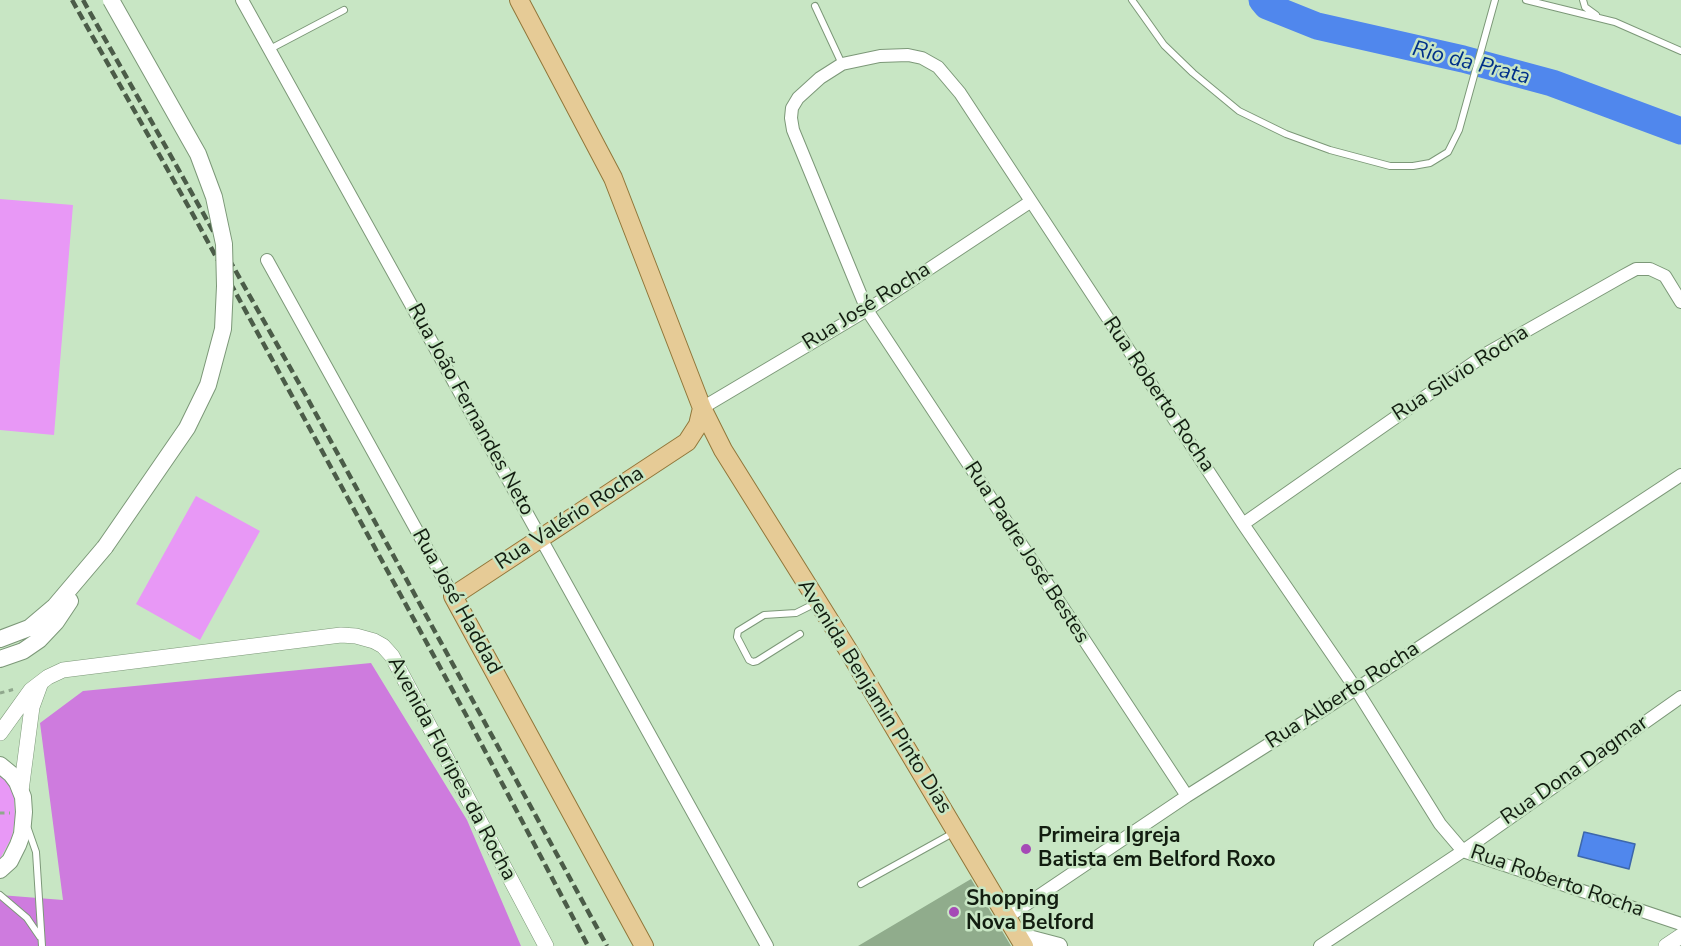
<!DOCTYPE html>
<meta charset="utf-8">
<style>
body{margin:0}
canvas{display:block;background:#c8e6c4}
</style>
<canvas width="1681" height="946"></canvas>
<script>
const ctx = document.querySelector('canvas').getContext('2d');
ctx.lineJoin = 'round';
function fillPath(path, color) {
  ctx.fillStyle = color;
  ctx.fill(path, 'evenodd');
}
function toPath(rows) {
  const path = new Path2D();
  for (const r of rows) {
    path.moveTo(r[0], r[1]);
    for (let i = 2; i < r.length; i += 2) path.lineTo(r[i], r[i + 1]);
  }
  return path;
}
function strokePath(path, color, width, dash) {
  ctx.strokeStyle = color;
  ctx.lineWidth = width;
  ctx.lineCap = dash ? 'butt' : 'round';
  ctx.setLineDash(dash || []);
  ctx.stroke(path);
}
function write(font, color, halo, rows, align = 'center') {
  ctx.font = font + ' "Nunito Sans",sans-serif';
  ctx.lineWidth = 5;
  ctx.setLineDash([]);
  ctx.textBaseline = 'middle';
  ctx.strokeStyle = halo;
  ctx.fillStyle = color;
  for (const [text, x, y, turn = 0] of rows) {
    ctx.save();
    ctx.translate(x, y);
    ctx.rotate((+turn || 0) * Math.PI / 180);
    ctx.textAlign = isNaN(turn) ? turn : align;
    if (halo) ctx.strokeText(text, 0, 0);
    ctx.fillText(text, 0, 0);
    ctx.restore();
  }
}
fillPath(toPath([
 [0,199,73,205,54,435,0,430],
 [196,496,260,531,200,640,136,604],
 [0,773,14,792,15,818,12,837,0,859]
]), '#e898f6');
fillPath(toPath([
 [371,663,467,820,521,946,0,946,0,895,63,900,40,723,83,691]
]), '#ce7bde');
const water = toPath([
 [1584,832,1635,844,1629,869,1578,856,1584,832]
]);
fillPath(water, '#5087ed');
strokePath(water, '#3d67ab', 1.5);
strokePath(toPath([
 [1262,0,1267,6,1317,26,1463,59,1552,83,1681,131]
]), '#5087ed', 27);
fillPath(toPath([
 [971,879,1011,946,858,946]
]), '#90ac8c');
const service = toPath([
 [1132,0,1164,45,1193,73,1239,111,1286,134,1330,150,1390,166,1413,166,1430,163,1448,152,1459,130,1495,0],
 [1526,0,1615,22,1681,51],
 [1583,0,1585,7,1596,15],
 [815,6,842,64],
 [270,49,344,10],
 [800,634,757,661,753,662,749,660,737,637,738,631,764,615,796,613,816,603],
 [28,829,36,852,42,946],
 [861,884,953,833],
 [0,895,27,918,40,937]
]);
const minor = toPath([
 [242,0,767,946],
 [267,260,453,596],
 [702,408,867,310,1030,202],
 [1243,524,1489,352,1623,276,1636,269,1650,269,1665,276,1681,302],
 [1187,796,867,310,793,130,791,118,792,108,798,98,820,78,842,64,880,56,908,55,922,58,938,67,960,93,1243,524,1356,689,1440,824,1463,851,1681,924],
 [1006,918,1187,796,1356,689,1681,475],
 [1320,946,1463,851,1681,697]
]);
const tertiary = toPath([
 [0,733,31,690,48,677,63,670,341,635,356,636,374,641,383,646,392,656,546,946],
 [21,791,32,707,40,685],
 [1666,946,1681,936]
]);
const secondary = toPath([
 [0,639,29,628,55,606,105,547],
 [0,659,23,651,39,640,56,622,70,601],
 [0,765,11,774,17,782,23,797,24,812,22,834,18,845,10,861,0,870],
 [1017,935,1059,946]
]);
const primary = toPath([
 [519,0,613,178,702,408,723,450,848,650,1024,946],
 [644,946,453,596,687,442,698,425,702,408]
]);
strokePath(service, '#7c9878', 8);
strokePath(minor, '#7c9878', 14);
strokePath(tertiary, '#7c9878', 16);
strokePath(secondary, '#7c9878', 18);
strokePath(primary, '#91773a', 20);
strokePath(toPath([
 [0,693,15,689],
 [0,813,10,813]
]), '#90a88d', 3, [4.5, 4.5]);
strokePath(service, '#fff', 6);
strokePath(minor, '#fff', 12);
strokePath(tertiary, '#fff', 15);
strokePath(secondary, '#fff', 16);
strokePath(primary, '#e6cb96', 18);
strokePath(toPath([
 [72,0,196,220,465,713,588,946],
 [83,0,305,394,607,946]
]), '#4b5c48', 4.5, [9, 4.5]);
const secondaryBridge = toPath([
 [105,547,187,428,208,385,223,329,225,286,224,244,214,197,198,154,111,0]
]);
strokePath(secondaryBridge, '#7c9878', 18, []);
strokePath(secondaryBridge, '#fff', 16);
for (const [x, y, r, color] of [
 [1026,849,6,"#a54ab6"],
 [954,912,6,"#a54ab6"]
]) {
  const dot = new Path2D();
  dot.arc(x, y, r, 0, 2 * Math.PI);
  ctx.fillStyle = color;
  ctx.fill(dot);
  strokePath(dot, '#c8e6c4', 2);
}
write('21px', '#121d10', '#c8e6c4', [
 ["Rua José Rocha",867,307,-32],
 ["Rua Silvio Rocha",1461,374,-33],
 ["Rua Roberto Rocha",1158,395,56],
 ["Rua João Fernandes Neto",470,410,61],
 ["Rua Valério Rocha",570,519,-33],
 ["Rua Padre José Bestes",1026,553,57],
 ["Rua José Haddad",456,602,61],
 ["Rua Alberto Rocha",1343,696,-33],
 ["Avenida Benjamin Pinto Dias",874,697,58],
 ["Avenida Floripes da Rocha",451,769,62],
 ["Rua Dona Dagmar",1575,771,-35],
 ["Rua Roberto Rocha",1557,882,19]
]);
write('bold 21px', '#121d10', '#c8e6c4', [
 ["Primeira Igreja",1038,837],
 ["Batista em Belford Roxo",1038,861],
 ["Shopping",966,900],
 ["Nova Belford",966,924]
], 'left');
write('italic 22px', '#003189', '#c8e6c4', [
 ["Rio da Prata",1471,64,14]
]);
</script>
